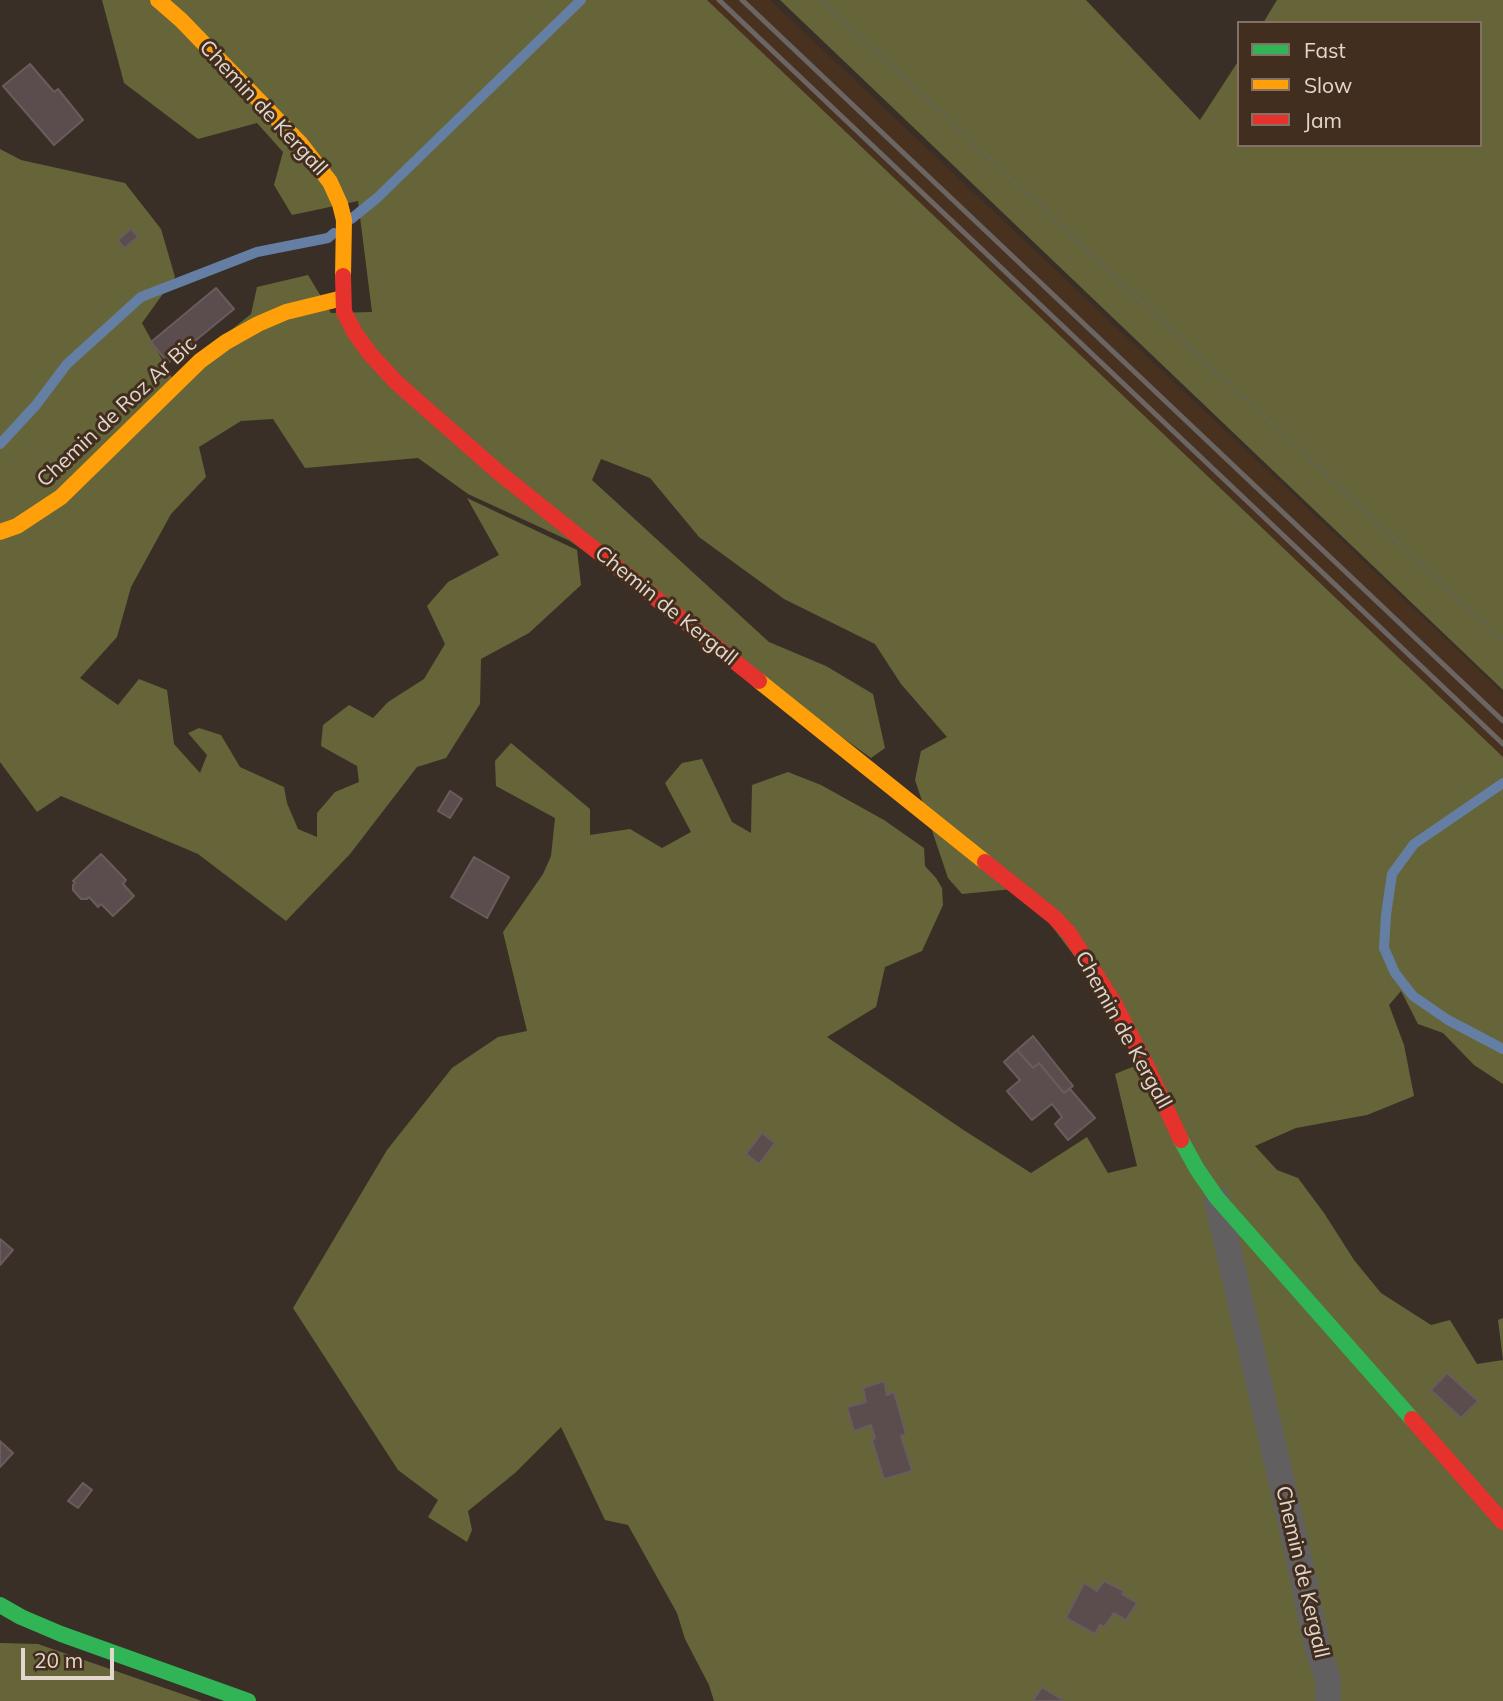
<!DOCTYPE html>
<style>
body{margin:0}
#map{position:relative;width:1503px;height:1701px;overflow:hidden;background:#3a2f26;font-family:Mulish,sans-serif}
canvas{display:block}
.legend{position:absolute;left:1237px;top:21px;width:245px;height:126px;box-sizing:border-box;background:#422e1e;border:2px solid #827164;margin:0;padding:9px 12px;list-style:none;font-size:21px;color:#e3d6cc}
.legend li{display:flex;align-items:center;gap:14px;height:35px}
.legend b{width:35px;border:2px solid #827164}
.scale{position:absolute;left:21px;top:1648px;width:93px;height:32px;box-sizing:border-box;border:4px solid #e3d6cc;border-top:0;padding-left:9px;font-size:21px;line-height:24px;white-space:nowrap;color:#e3d6cc;-webkit-text-stroke:5px #422e1e;paint-order:stroke}
</style>
<div id="map">
<canvas width="1503" height="1701"></canvas>
<ul class="legend">
<li><b style="height:9px;background:#30b455"></b>Fast</li>
<li><b style="height:9px;background:#ff9f0a"></b>Slow</li>
<li><b style="height:9px;background:#e5322d"></b>Jam</li>
</ul>
<div class="scale">20 m</div>
</div>
<script>
const ctx = document.querySelector('canvas').getContext('2d');
ctx.lineJoin = 'round';
function fillPath(path, color) {
  ctx.fillStyle = color;
  ctx.fill(path, 'evenodd');
}
function toPath(rows) {
  const path = new Path2D();
  for (const r of rows) {
    path.moveTo(r[0], r[1]);
    for (let i = 2; i < r.length; i += 2) path.lineTo(r[i], r[i + 1]);
  }
  return path;
}
function strokePath(path, color, width, dash) {
  ctx.strokeStyle = color;
  ctx.lineWidth = width;
  ctx.lineCap = dash ? 'butt' : 'round';
  ctx.setLineDash(dash || []);
  ctx.stroke(path);
}
function write(font, color, halo, rows, align = 'center') {
  ctx.font = font + ' Mulish,sans-serif';
  ctx.lineWidth = 6;
  ctx.setLineDash([]);
  ctx.textBaseline = 'middle';
  ctx.strokeStyle = halo;
  ctx.fillStyle = color;
  for (const [text, x, y, turn = 0] of rows) {
    ctx.save();
    ctx.translate(x, y);
    ctx.rotate((+turn || 0) * Math.PI / 180);
    ctx.textAlign = isNaN(turn) ? turn : align;
    if (halo) ctx.strokeText(text, 0, 0);
    ctx.fillText(text, 0, 0);
    ctx.restore();
  }
}
fillPath(toPath([
 [707,0,770,0,1503,693,1503,757]
]), '#49311f');
fillPath(toPath([
 [102,0,707,0,1503,757,1503,1084,1474,1065,1443,1033,1418,1024,1401,991,1389,1005,1404,1045,1414,1096,1367,1115,1296,1128,1255,1146,1277,1170,1298,1178,1324,1213,1354,1260,1381,1293,1431,1325,1450,1320,1477,1364,1503,1360,1498,1320,1503,1318,1503,1701,714,1701,709,1685,685,1639,677,1613,628,1525,605,1520,561,1427,515,1473,468,1511,472,1530,467,1542,428,1517,438,1500,398,1470,293,1308,387,1150,452,1068,498,1037,527,1031,503,932,543,874,551,856,555,818,496,786,495,761,511,743,590,809,590,835,630,829,662,848,691,832,665,783,682,763,702,759,732,822,751,833,752,785,788,772,821,785,884,820,924,848,925,866,936,878,942,888,943,905,922,951,885,967,876,1007,827,1037,962,1129,1031,1173,1087,1137,1108,1173,1137,1166,1115,1074,1152,1059,1023,888,962,894,948,878,915,780,921,751,947,737,901,684,875,644,784,599,699,537,650,478,601,459,592,480,769,642,826,666,873,694,885,748,871,758,570,541,468,494,418,458,305,468,273,419,241,421,199,447,206,477,171,514,131,587,117,637,80,678,118,705,139,679,167,690,174,744,200,773,207,755,188,733,199,728,221,735,240,767,284,787,287,803,298,829,317,837,317,813,335,792,359,782,357,766,321,746,323,725,349,705,373,718,388,702,424,679,445,644,427,606,448,582,499,555,467,498,577,550,581,585,529,633,481,659,480,704,446,758,417,767,350,854,286,921,198,854,61,796,37,812,0,762,0,149,21,160,125,183,161,229,175,277,142,323,172,378,251,314,257,287,308,275,331,313,372,312,358,201,292,215,274,185,283,152,257,123,198,139,124,83],
 [780,0,1086,0,1200,120,1239,60,1239,145,1480,145,1480,23,1263,23,1277,0,1503,0,1503,690],
 [0,1643,38,1644,202,1701,0,1701]
]), '#656539');
strokePath(toPath([
 [351,219,377,198,581,0],
 [0,444,36,405,67,364,141,297,257,252,328,238,334,233],
 [1503,783,1414,844,1392,874,1386,915,1384,948,1395,973,1413,996,1448,1020,1503,1049]
]), '#657fa4', 10);
const building = toPath([
 [30,64,54,92,58,89,83,120,54,145,3,86,30,64],
 [131,229,138,237,124,248,118,240,131,229],
 [216,288,234,309,168,363,151,342,216,288],
 [450,791,462,799,450,818,438,811,450,791],
 [101,854,126,880,123,884,134,896,113,916,101,904,98,907,89,897,87,899,81,899,73,890,73,885,75,883,73,881,101,854],
 [474,857,509,877,487,918,451,897,474,857],
 [1033,1036,1073,1086,1064,1093,1039,1063,1033,1068,1017,1050,1033,1036],
 [1017,1050,1033,1068,1039,1063,1064,1093,1070,1089,1095,1118,1068,1140,1055,1124,1062,1117,1052,1104,1032,1120,1007,1091,1020,1080,1004,1062,1017,1050],
 [762,1133,775,1143,759,1164,746,1154,762,1133],
 [0,1239,13,1250,0,1265,0,1239],
 [1447,1373,1478,1401,1461,1418,1431,1390,1447,1373],
 [884,1381,887,1395,894,1392,906,1434,901,1436,912,1471,884,1479,872,1440,875,1438,871,1425,854,1431,847,1407,866,1402,863,1388,884,1381],
 [0,1441,13,1453,0,1467,0,1441],
 [83,1483,92,1490,78,1508,68,1501,83,1483],
 [1104,1581,1124,1591,1122,1594,1137,1603,1126,1620,1114,1613,1104,1627,1100,1625,1095,1634,1066,1618,1084,1583,1097,1591,1104,1581],
 [1042,1687,1064,1701,1033,1701,1042,1687]
]);
fillPath(building, '#5b4d4d');
strokePath(building, '#685d5c', 2);
strokePath(toPath([
 [821,0,1503,641]
]), '#656160', 4.5, [2, 5]);
strokePath(toPath([
 [1217,1200,1298,1554,1317,1645,1328,1680,1328,1701]
]), '#625f61', 26);
strokePath(toPath([
 [1181,1140,1197,1169,1217,1198,1412,1419],
 [0,1605,21,1617,61,1634,248,1701]
]), '#30b455', 16);
strokePath(toPath([
 [158,0,181,20,300,143,330,182,340,204,344,220,343,276],
 [0,532,17,526,61,497,200,361,226,342,258,324,286,312,343,298],
 [759,681,985,862]
]), '#ff9f0a', 16);
strokePath(toPath([
 [343,276,344,312,355,333,370,354,397,383,497,471,759,681],
 [985,862,1054,917,1069,933,1113,1001,1149,1071,1181,1140],
 [1412,1419,1503,1522]
]), '#e5322d', 16);
strokePath(toPath([
 [719,0,1503,744],
 [742,0,1503,721]
]), '#6b6664', 5);
write('21px', '#e3d6cc', '#422e1e', [
 ["Chemin de Kergall",263,108,47],
 ["Chemin de Roz Ar Bic",117,412,-43],
 ["Chemin de Kergall",666,606,39],
 ["Chemin de Kergall",1123,1030,61],
 ["Chemin de Kergall",1302,1572,77]
]);
</script>
